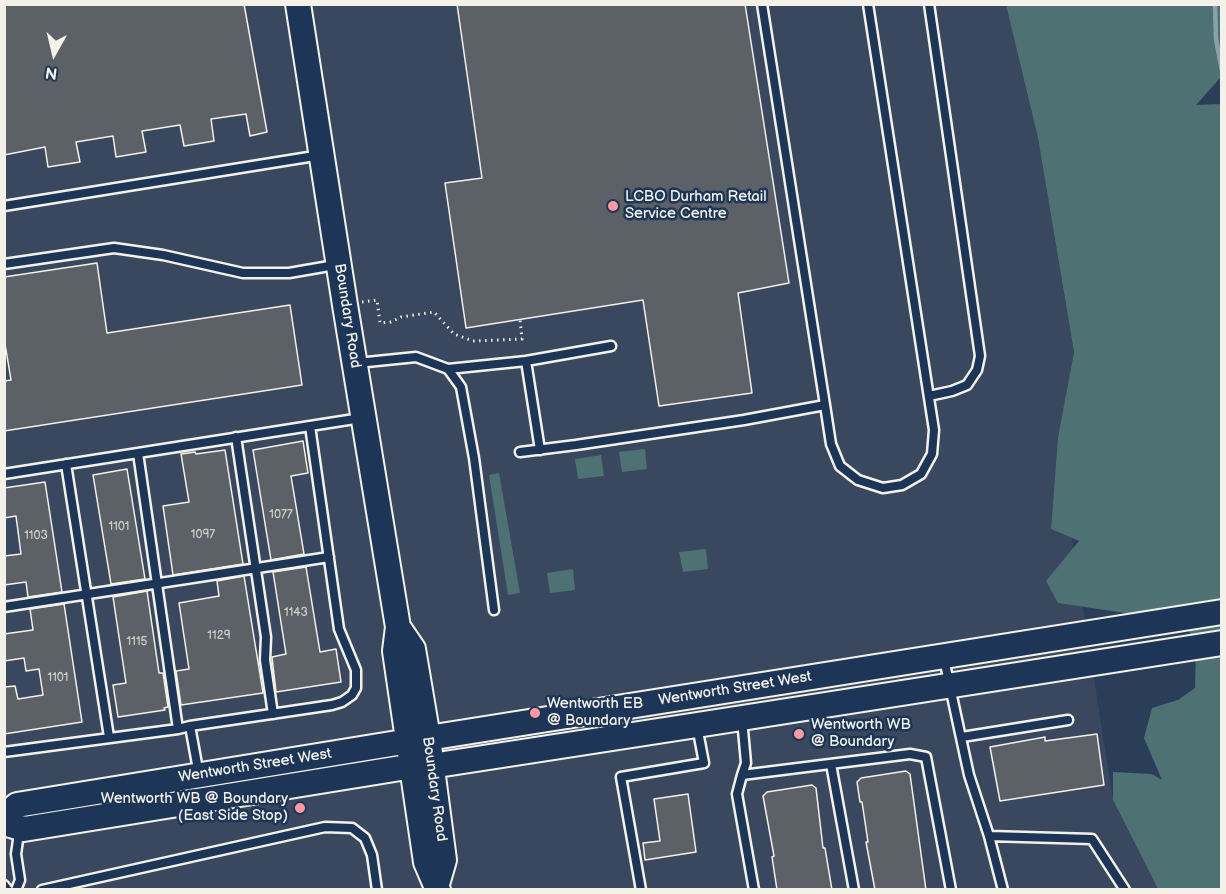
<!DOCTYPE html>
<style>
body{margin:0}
#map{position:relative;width:1226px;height:894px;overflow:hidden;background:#2a3e5a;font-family:"Balsamiq Sans",sans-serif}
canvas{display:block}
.frame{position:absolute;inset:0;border:6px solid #f4f1e8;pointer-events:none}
.north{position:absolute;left:24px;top:24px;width:60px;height:60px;-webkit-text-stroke:4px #1d3557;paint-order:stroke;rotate:188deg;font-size:16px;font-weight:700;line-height:24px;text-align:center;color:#f4f1e8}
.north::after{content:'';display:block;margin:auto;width:21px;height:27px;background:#f4f1e8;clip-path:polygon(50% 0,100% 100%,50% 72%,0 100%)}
</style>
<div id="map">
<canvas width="1226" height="894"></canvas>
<div class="frame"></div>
<div class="north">N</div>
</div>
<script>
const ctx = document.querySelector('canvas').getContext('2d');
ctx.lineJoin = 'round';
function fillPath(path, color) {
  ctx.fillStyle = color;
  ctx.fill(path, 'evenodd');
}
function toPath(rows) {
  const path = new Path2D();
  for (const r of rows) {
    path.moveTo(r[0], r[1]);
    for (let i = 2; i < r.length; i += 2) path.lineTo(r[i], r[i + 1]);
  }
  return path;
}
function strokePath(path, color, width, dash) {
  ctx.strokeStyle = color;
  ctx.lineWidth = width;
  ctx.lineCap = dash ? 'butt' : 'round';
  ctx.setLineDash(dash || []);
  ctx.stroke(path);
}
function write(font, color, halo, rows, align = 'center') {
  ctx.font = font + ' "Balsamiq Sans",sans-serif';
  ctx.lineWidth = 5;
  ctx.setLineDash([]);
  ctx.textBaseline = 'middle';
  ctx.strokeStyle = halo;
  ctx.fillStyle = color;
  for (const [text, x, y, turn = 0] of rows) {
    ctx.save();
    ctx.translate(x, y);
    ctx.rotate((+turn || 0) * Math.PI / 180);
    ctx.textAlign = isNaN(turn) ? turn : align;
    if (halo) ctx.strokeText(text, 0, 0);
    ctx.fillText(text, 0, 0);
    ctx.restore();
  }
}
fillPath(toPath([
 [5,5,1006,5,1038,138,1074,352,1058,437,1051,529,1072,538,1113,800,1158,889,5,890]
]), '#39485e');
fillPath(toPath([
 [1006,5,1221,5,1221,77,1196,105,1221,104,1221,889,1158,889,1113,800,1113,772,1152,774,1162,780,1144,738,1152,708,1178,700,1195,688,1196,646,1185,622,1058,603,1046,581,1079,541,1051,529,1058,437,1074,352,1038,138],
 [645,449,647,469,622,472,619,452],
 [601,455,604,476,578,479,575,459],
 [499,473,520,593,508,595,489,475],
 [706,549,708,569,683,572,679,552],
 [573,569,575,590,550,593,547,573]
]), '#4e7173');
strokePath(toPath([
 [1215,4,1216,39,1222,71]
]), '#88a1ad', 4.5);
const building = toPath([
 [4,4,244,4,267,132,250,136,246,114,211,119,214,141,184,146,180,125,142,131,146,152,116,157,113,136,76,142,80,162,48,167,45,147,4,155,4,4],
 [457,4,745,4,789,283,738,293,752,393,659,406,643,300,466,328,445,183,482,178,457,4],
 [97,263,107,333,290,305,302,385,4,431,4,381,11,380,4,338,4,277,97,263],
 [303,441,308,473,291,476,304,554,271,560,253,450,303,441],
 [225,450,243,564,173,575,163,506,189,502,181,454,195,452,196,454,225,450],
 [127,469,145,579,111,584,93,475,127,469],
 [45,482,62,592,28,597,26,582,4,585,4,556,21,554,16,516,4,518,4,488,45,482],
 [306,567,320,652,336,649,341,682,276,692,272,657,286,654,273,572,306,567],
 [244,576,263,693,181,705,176,671,189,669,179,603,219,596,217,581,244,576],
 [147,591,159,673,163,673,168,707,164,708,165,710,118,717,113,685,126,683,113,597,147,591],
 [64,604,82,722,4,734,4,687,15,686,18,699,43,695,39,669,26,671,24,658,4,661,4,634,33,630,30,609,64,604],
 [1097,734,1104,785,1000,801,990,747,1045,737,1045,741,1097,734],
 [906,771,910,774,926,890,875,890,866,842,868,842,862,802,860,802,857,782,861,778,906,771],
 [812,785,816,788,823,848,825,848,832,890,777,890,772,857,774,856,763,796,767,792,812,785],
 [688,794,696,852,645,860,643,843,660,841,654,799,688,794]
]);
fillPath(building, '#5c6167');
strokePath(building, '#f4f1e8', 1.5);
const lane = toPath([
 [4,206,321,155],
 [4,264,114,248,163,255,243,273,289,273,335,265],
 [526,361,611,346],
 [357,363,416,357,448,369,461,387,474,458,494,610],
 [448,369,526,361,540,450],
 [929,396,952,391,967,385,977,370,980,356,929,4],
 [825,405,831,444,840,466,858,480,883,488,902,485,921,474,932,454,934,430,868,4],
 [236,437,266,637,265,660,273,714],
 [520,452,576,445,744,420,825,405,762,4],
 [66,464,109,737],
 [4,474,138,453],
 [4,607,329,557],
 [944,659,969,775,989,836,1003,890],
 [742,719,746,763,742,775],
 [190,726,332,705,342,702,352,695,356,688,356,670,339,629,310,426],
 [962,737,1068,720],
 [4,752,178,729],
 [831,764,854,890],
 [199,775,190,726,178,729,138,453,361,418],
 [989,836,1092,839,1125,890],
 [4,885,8,890],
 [16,890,20,880,16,854,18,840,23,830],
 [42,890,325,827,352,828,365,838,372,855,377,890],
 [641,890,621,777,704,763,697,726],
 [754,890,737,794,742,775,910,754,926,757,951,890]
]);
const secondary = toPath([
 [298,4,345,305,398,627,395,651,426,862,438,890],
 [398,627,413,649,428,738,444,860,437,884],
 [4,817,17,805,428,738,1222,612],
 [4,823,24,829,413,766,431,766,697,725,1222,643]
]);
strokePath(lane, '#f4f1e8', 13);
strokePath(secondary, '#f4f1e8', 28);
strokePath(toPath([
 [362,302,377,300,380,323,391,322,401,317,434,312,454,334,473,341,522,339,520,319]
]), '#f4f1e8', 3, [1.5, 4.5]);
strokePath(lane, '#1d3557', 8);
strokePath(secondary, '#1d3557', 24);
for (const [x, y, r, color] of [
 [613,206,6,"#ff9aa2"],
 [535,713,6,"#ff9aa2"],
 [799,734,6,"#ff9aa2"],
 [300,808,6,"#ff9aa2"]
]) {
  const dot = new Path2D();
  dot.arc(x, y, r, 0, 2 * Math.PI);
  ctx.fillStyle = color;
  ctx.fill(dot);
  strokePath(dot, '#1d3557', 2);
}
write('12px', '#cecdc8', null, [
 ["1077",281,515],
 ["1101",119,527],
 ["1097",203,535],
 ["1103",36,536],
 ["1143",296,613],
 ["1129",219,636],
 ["1115",137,642],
 ["1101",58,678]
]);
write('15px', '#f4f1e8', '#1d3557', [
 ["LCBO Durham Retail",625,197],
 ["Service Centre",625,214],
 ["Wentworth EB",547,704],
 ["@ Boundary",547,721],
 ["Wentworth WB",811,725],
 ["@ Boundary",811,742],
 ["Wentworth WB @ Boundary",288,799,"right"],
 ["(East Side Stop)",288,816,"right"]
], 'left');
write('15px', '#f4f1e8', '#1d3557', [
 ["Boundary Road",347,316,81],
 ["Wentworth Street West",735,689,-9],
 ["Wentworth Street West",255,766,-9],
 ["Boundary Road",434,789,82]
]);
</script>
